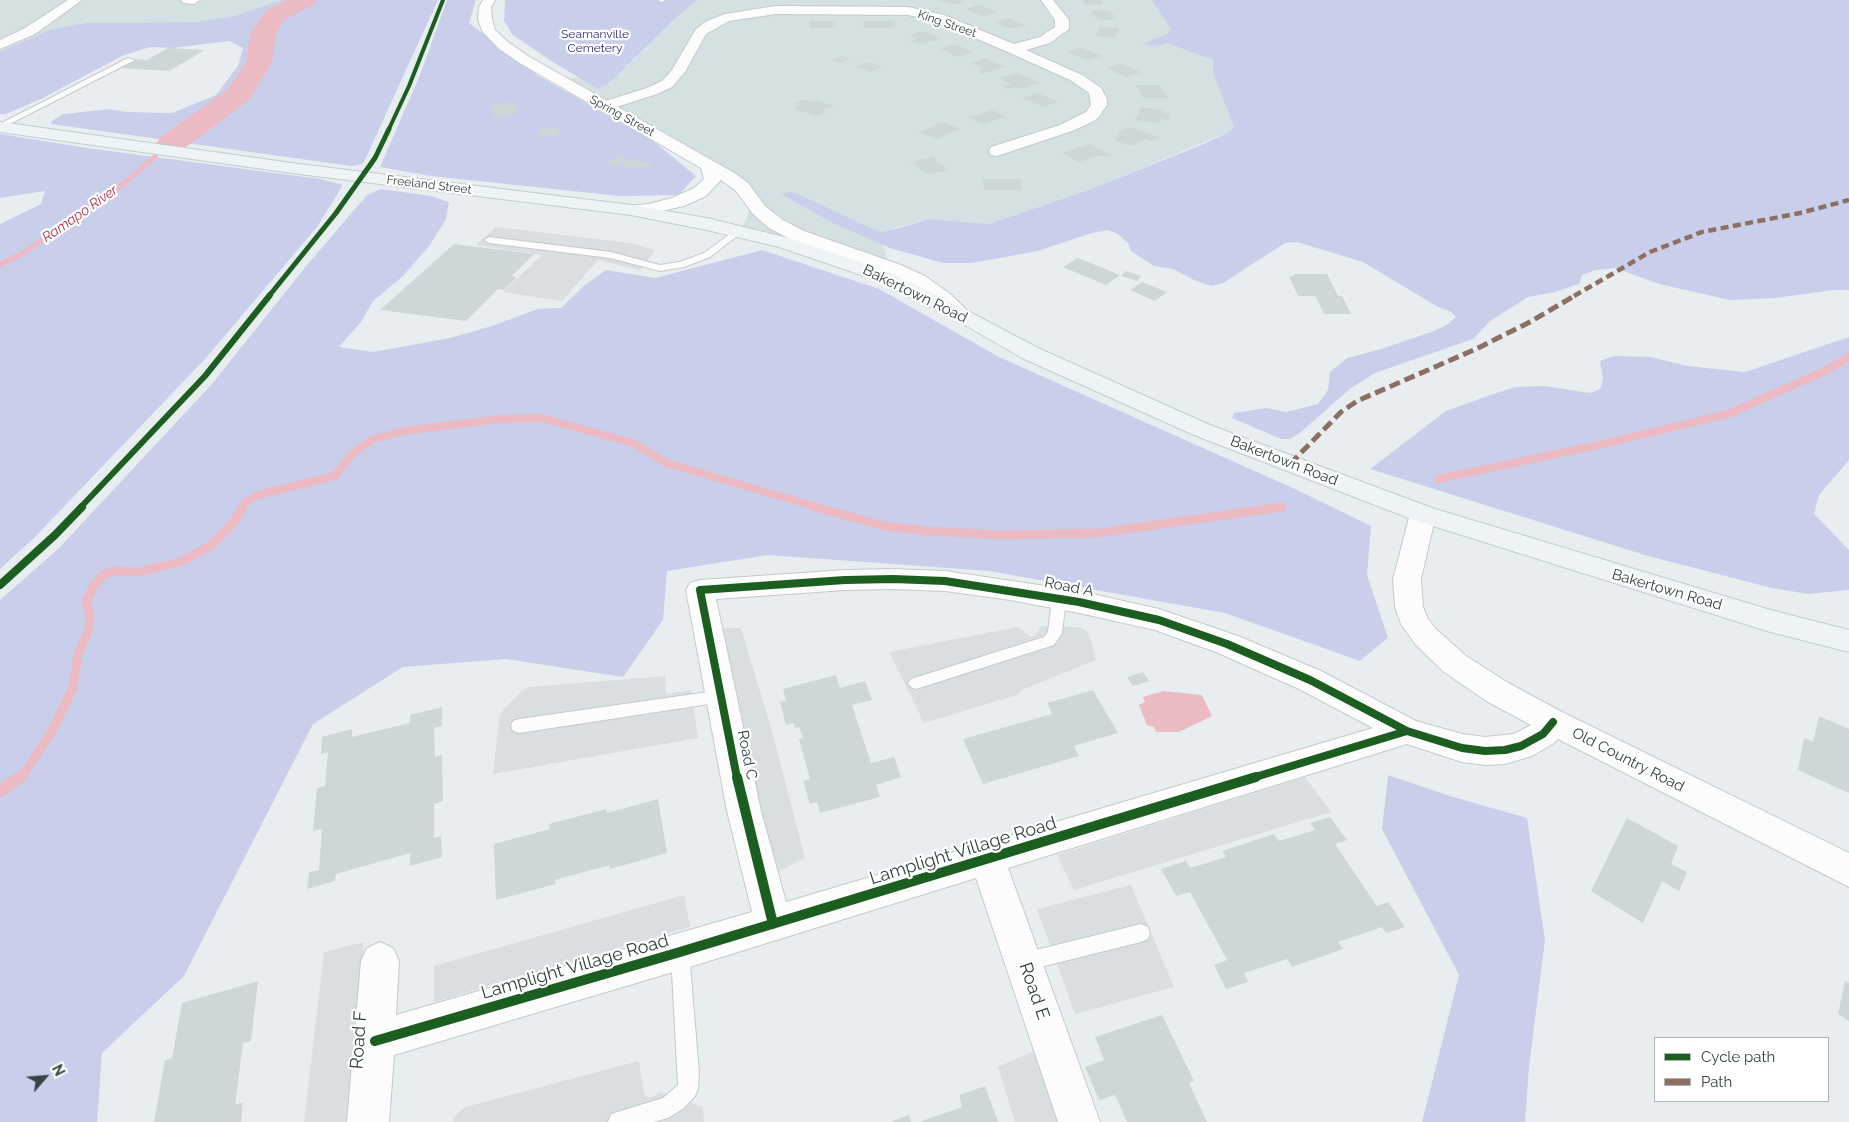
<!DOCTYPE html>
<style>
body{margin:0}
#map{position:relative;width:1849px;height:1122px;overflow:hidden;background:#e8eeef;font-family:Raleway,sans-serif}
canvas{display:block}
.legend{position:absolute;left:1654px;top:1037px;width:175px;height:65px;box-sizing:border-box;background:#fff;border:1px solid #aeb4b4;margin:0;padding:6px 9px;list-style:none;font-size:15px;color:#354344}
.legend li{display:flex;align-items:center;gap:10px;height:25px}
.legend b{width:25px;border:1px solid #aeb4b4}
.north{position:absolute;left:20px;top:1052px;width:50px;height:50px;-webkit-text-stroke:4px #fff;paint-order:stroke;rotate:63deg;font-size:14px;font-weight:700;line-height:20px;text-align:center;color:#354344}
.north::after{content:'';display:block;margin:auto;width:18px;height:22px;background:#354344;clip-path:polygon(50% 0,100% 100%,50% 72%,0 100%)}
</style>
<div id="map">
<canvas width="1849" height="1122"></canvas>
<ul class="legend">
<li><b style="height:6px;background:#1b5e20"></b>Cycle path</li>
<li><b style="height:6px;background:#8d6e63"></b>Path</li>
</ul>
<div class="north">N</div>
</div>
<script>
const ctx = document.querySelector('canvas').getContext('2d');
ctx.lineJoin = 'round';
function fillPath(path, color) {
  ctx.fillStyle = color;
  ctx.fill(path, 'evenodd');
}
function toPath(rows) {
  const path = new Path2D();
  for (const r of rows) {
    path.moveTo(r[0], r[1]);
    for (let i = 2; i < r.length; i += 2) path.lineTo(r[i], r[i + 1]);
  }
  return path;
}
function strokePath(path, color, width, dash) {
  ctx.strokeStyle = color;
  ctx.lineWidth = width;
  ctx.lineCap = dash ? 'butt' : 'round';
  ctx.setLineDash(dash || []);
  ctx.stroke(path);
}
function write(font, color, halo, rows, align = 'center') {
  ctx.font = font + ' Raleway,sans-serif';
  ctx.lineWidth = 4.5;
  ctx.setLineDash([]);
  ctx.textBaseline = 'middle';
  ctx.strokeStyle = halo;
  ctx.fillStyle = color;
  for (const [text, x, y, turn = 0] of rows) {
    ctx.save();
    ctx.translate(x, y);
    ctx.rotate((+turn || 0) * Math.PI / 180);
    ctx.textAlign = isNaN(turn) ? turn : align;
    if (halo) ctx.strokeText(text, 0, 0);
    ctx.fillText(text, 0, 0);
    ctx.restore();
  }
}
fillPath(toPath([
 [0,0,281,0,237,16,194,22,85,23,52,29,0,53],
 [698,0,1155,0,1171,30,1172,42,1221,63,1213,73,1234,127,1229,132,1086,191,988,224,929,219,880,232,892,281,738,231,746,220,749,211,751,200,747,194,560,81,626,67,680,14]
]), '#d4e0e1');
fillPath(toPath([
 [281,0,438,0,363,164,351,166,51,124,52,121,63,114,82,112,109,109,127,112,172,113,216,95,238,66,243,48,229,41,172,48,150,47,122,56,41,99,6,114,0,114,0,52,52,29,85,23,194,22,235,16],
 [447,0,476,0,469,23,537,75,652,140,696,176,679,195,619,196,431,176,380,167,420,75],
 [505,0,698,0,680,14,608,84,598,89,551,61,513,35,504,21],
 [1152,0,1849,0,1849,290,1834,290,1775,298,1730,300,1659,284,1615,268,1596,270,1582,275,1579,284,1555,292,1528,297,1490,321,1473,339,1375,373,1351,388,1301,432,1290,439,1281,439,1232,418,1234,413,1267,408,1286,412,1318,404,1328,390,1330,372,1347,358,1381,349,1434,331,1448,324,1456,317,1451,312,1438,307,1363,262,1297,242,1285,243,1223,283,1211,286,1194,280,1173,269,1154,266,1131,251,1128,243,1118,234,1108,230,1092,233,1038,251,972,263,943,263,890,248,835,224,781,194,790,192,800,195,879,232,899,228,929,219,988,224,1086,191,1206,143,1229,132,1234,127,1213,73,1213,60,1167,43,1155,46,1142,44,1165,35,1171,30],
 [0,134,87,148,320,179,343,185,317,227,205,359,34,538,0,569,0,224,41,204,45,191,0,198],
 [381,189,431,196,449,202,446,219,430,245,402,277,373,301,361,322,339,347,373,352,450,338,492,326,538,309,561,308,585,285,606,270,655,278,762,250,879,289,999,357,1295,489,1371,526,1367,575,1388,638,1360,661,1225,613,989,571,768,555,667,571,663,620,623,677,506,659,403,667,313,724,184,976,102,1053,97,1122,0,1122,0,600,59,548,211,385,307,265,367,195],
 [1849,337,1849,460,1819,495,1814,514,1849,550,1849,590,1808,594,1772,588,1648,556,1370,469,1446,411,1499,392,1516,387,1545,386,1590,393,1600,389,1603,379,1600,361,1614,356,1651,357,1687,366,1745,372],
 [1388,775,1450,796,1527,818,1545,940,1529,1067,1525,1122,1422,1122,1459,975,1382,829]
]), '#c9cfea');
fillPath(toPath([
 [496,227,630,243,655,250,640,270,598,260,562,301,503,292,542,255,476,245],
 [1041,626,1078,627,1086,630,1090,637,1096,660,1024,689,1017,695,924,723,889,652,1018,627,1031,637,1035,636],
 [716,628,741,628,773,735,805,858,773,874],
 [665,676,666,694,691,690,698,738,493,774,499,718,503,710,522,690,529,687],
 [1305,777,1331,812,1074,890,1057,855],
 [1131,885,1174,987,1075,1014,1037,909],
 [684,895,690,927,434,1002,434,966],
 [364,942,348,1122,304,1122,324,952],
 [1034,1051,1058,1122,1015,1122,998,1067],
 [639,1061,644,1094,648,1097,653,1097,660,1092,703,1107,704,1122,453,1122,454,1117,465,1107]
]), '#d9dfe0');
fillPath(toPath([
 [1163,691,1202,695,1212,716,1179,732,1156,732,1154,727,1147,725,1139,705,1145,702,1143,697]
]), '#ecbac3');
strokePath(toPath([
 [0,265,28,250,123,184,155,157]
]), '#ecbac3', 5.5);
strokePath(toPath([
 [1438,479,1594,446,1728,414,1825,371,1849,357],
 [242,508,245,503,258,495,335,476,352,454,373,439,404,431,499,419,542,418,633,443,667,463,820,508],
 [1275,508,1282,507]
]), '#ecbac3', 8);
strokePath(toPath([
 [815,507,884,526,928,531,1002,535,1099,533,1282,507],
 [18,778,24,774,52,731,73,688,78,654,89,629,90,615,86,602,94,585,103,575,115,571,139,572,180,562,210,546,233,523,243,507]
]), '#ecbac3', 9);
strokePath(toPath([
 [0,791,20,777]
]), '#ecbac3', 12);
fillPath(toPath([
 [287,0,317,0,313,5,284,20,276,34,272,63,248,101,182,150,171,153,160,150,156,144,160,138,228,89,246,63,250,34,263,15,266,10,287,0]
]), '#ecbac3');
fillPath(toPath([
 [938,0,964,0,956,5],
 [1082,0,1101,0,1104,4,1087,5],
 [979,5,998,12,984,16,965,9],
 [1109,10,1117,19,1099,20,1091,11],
 [1009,18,1026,25,1012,29,994,22],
 [810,21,836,21,835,28,809,28],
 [864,21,893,21,892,28,863,28],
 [1100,27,1120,28,1115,38,1096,36],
 [924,31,942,39,922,44,911,41,918,39,909,35],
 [955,44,973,52,958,57,940,49],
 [168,48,205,50,169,71,119,68,135,59,147,60],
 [1082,48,1102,56,1087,60,1068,52],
 [842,56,850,59,840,63,832,60],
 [986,58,1005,67,982,74,978,71,984,69,970,63],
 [868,62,883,67,871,72,856,67],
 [1120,64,1141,72,1126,77,1106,68],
 [1017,73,1039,83,1020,89,1016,87,1008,89,1003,86,1011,84,999,78],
 [1136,85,1160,85,1168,98,1143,98],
 [1038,93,1059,102,1043,107,1023,98],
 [804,99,811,102,818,100,833,106,822,110,826,112,815,116,794,108,800,106,794,103],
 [513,102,518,113,495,117,490,106],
 [1141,107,1163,110,1162,113,1170,114,1167,120,1161,119,1159,123,1135,120],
 [992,110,1006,117,982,124,969,117],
 [941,122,960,128,938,139,919,133],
 [544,127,563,129,555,137,536,135],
 [1129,127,1159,137,1151,141,1144,139,1132,146,1113,140,1120,136,1116,134],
 [1089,144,1110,155,1104,157,1100,155,1079,162,1062,153],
 [621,156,628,161,634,158,643,163,647,162,653,165,641,170,635,166,629,168,622,164,614,167,605,162],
 [932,157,949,170,928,175,911,162],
 [983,179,1021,179,1022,190,984,190],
 [454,244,534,254,512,276,517,277,504,290,498,289,466,321,380,310],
 [1078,258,1120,275,1106,285,1063,267],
 [1125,271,1141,276,1137,281,1121,276],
 [1293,274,1327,274,1338,296,1342,296,1351,314,1324,314,1315,296,1298,296,1289,276,1294,276],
 [1142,282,1167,292,1155,301,1130,290],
 [1143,672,1149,681,1133,686,1127,677],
 [836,675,840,688,865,681,872,700,852,705,871,763,894,757,901,777,876,785,880,797,820,813,817,802,810,804,803,781,810,779,799,739,803,738,799,727,795,728,793,723,786,725,780,702,786,701,783,689],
 [1093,690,1118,733,1074,746,1079,756,983,784,963,739,1052,714,1047,703],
 [442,707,442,726,434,728,435,757,442,755,443,801,434,804,434,838,441,836,442,857,410,866,410,853,336,874,335,881,307,889,309,872,319,870,322,829,313,831,317,788,325,786,328,752,321,754,322,737,352,729,352,737,410,723,410,715],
 [1819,716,1849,729,1849,793,1798,770,1804,738,1813,742],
 [658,799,667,853,610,869,610,865,555,880,556,884,496,900,494,844,550,829,549,824,606,809,607,813],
 [1330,817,1347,840,1335,844,1377,906,1388,902,1405,927,1386,933,1382,927,1338,942,1343,949,1292,967,1287,959,1244,973,1248,982,1226,989,1214,965,1227,960,1190,892,1176,896,1161,869,1186,861,1190,868,1226,857,1222,851,1274,834,1279,841,1315,830,1310,823],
 [1627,818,1678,846,1671,864,1687,872,1679,891,1662,881,1643,923,1591,891],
 [258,981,251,1041,243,1043,235,1105,243,1102,241,1122,154,1122,165,1060,172,1058,182,1003],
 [1845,981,1849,983,1849,1021,1838,1014],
 [1162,1015,1194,1081,1189,1083,1207,1122,1127,1122,1115,1095,1099,1100,1085,1067,1104,1060,1095,1037],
 [985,1086,998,1122,919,1122,962,1107,959,1095],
 [909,1115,911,1122,890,1122]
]), '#cfd6d7');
const service = toPath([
 [658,0,665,0,662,2,658,0],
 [128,58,135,60,0,129,0,124,128,58],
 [738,228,741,229,741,233,710,257,684,267,660,271,610,258,489,243,484,240,489,237,611,252,660,265,679,262,704,253,738,228],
 [1059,594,1064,595,1066,599,1062,633,1054,645,916,689,911,687,908,683,911,679,1044,637,1048,632,1052,599,1054,595,1059,594],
 [722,690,727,692,730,696,727,700,722,702,519,733,513,731,511,726,513,721,519,719,722,690],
 [1141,924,1148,927,1150,933,1148,939,1141,942,1024,971,1017,969,1014,962,1017,955,1024,953,1141,924],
 [680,944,687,946,689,953,699,1073,698,1089,695,1096,684,1108,668,1118,653,1122,608,1122,611,1114,663,1098,678,1085,671,953,673,946,680,944]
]);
const minor = toPath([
 [68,0,82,0,35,34,0,49,0,40,25,28,68,0],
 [181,0,200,0,194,4,183,3,181,0],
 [1041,0,1053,0,1069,20,1069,29,1050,43,1026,50,1082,75,1101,88,1107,99,1107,105,1098,118,1092,122,1072,131,997,156,991,155,989,151,991,147,1060,125,1086,112,1091,105,1089,93,1072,81,1008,52,935,21,908,15,776,14,729,21,706,34,685,72,672,87,657,94,604,111,599,109,596,106,599,103,647,88,662,81,672,70,696,29,707,21,725,14,776,6,908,7,944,15,1014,44,1040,37,1055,27,1055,20,1041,0],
 [1423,505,1432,508,1436,514,1421,579,1423,607,1428,619,1436,629,1466,656,1510,684,1564,713,1849,853,1849,887,1558,739,1554,743,1532,756,1505,764,1485,765,1462,762,1407,744,1008,868,1100,1122,1058,1122,976,878,680,970,394,1055,389,1122,347,1122,361,961,367,948,380,942,393,948,399,961,396,1015,752,912,727,811,686,590,690,583,700,580,845,570,893,569,945,571,1079,591,1159,609,1238,636,1321,671,1416,721,1462,734,1485,737,1514,734,1531,725,1488,702,1444,672,1416,645,1401,624,1395,607,1393,579,1410,514,1414,508,1423,505],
 [893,589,945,591,1010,600,1079,613,1155,630,1216,652,1299,689,1373,728,786,902,761,811,716,599,845,590,893,589]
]);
const tertiary = toPath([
 [483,0,495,0,491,7,492,19,495,30,508,42,528,56,736,174,748,183,765,206,783,220,804,231,901,265,925,276,949,293,973,316,970,320,963,322,956,320,935,301,911,284,887,273,790,239,769,228,753,214,736,191,721,180,706,196,684,206,649,214,625,214,622,210,625,206,649,204,672,198,694,188,704,179,701,168,518,62,498,48,482,31,478,19,479,7,483,0]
]);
const secondary = toPath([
 [0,122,299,164,631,205,707,218,792,239,887,271,970,312,1038,348,1210,425,1432,508,1767,609,1849,630,1849,652,1767,631,1414,520,1194,435,1022,358,956,320,873,279,779,247,707,230,631,215,299,174,0,132,0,122]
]);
strokePath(service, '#c4cacb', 2);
strokePath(minor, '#c4cacb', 2);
strokePath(tertiary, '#c4cacb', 2);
strokePath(secondary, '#c1cdcf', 2);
fillPath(service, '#fcfcfd');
fillPath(minor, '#fcfcfd');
fillPath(tertiary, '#fcfcfd');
fillPath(secondary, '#eef4f6');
strokePath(toPath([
 [1574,296,1650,252,1702,232,1800,213,1849,200]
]), '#8d6e63', 4.5, [8, 4.5]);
strokePath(toPath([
 [1290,464,1341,412,1357,401,1476,349,1528,323,1576,295]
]), '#8d6e63', 5, [11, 5]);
strokePath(toPath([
 [388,131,409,86,443,0]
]), '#1b5e20', 4);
strokePath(toPath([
 [269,296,336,213,375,158,389,129]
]), '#1b5e20', 5);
strokePath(toPath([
 [80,508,205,376,270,295]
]), '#1b5e20', 6);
strokePath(toPath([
 [0,585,55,535,82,507],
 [737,778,700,590,845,580,893,579,945,581,1079,602,1159,620,1227,644,1310,680,1407,731],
 [1252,778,1407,731,1462,748,1485,751,1505,750,1521,746,1543,734,1553,722]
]), '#1b5e20', 8);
strokePath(toPath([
 [737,777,773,924],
 [375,1041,680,952,1256,777]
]), '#1b5e20', 10);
write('12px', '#354344', '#fff', [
 ["King Street",947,24,19],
 ["Spring Street",622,116,29],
 ["Freeland Street",429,185,7]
]);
write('12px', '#2e2b73', '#fff', [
 ["Seamanville",595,34],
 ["Cemetery",595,48]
]);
write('italic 14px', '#ab3346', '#fff', [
 ["Ramapo River",80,214,-35]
]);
write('15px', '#354344', '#fff', [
 ["Bakertown Road",915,294,26],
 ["Bakertown Road",1284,461,21],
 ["Road A",1069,587,11],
 ["Bakertown Road",1667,590,16],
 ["Road C",747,755,79],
 ["Old Country Road",1628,760,27]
]);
write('18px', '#354344', '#fff', [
 ["Lamplight Village Road",963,851,-17],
 ["Lamplight Village Road",575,967,-16],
 ["Road E",1034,991,71],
 ["Road F",359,1040,-86]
]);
</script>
